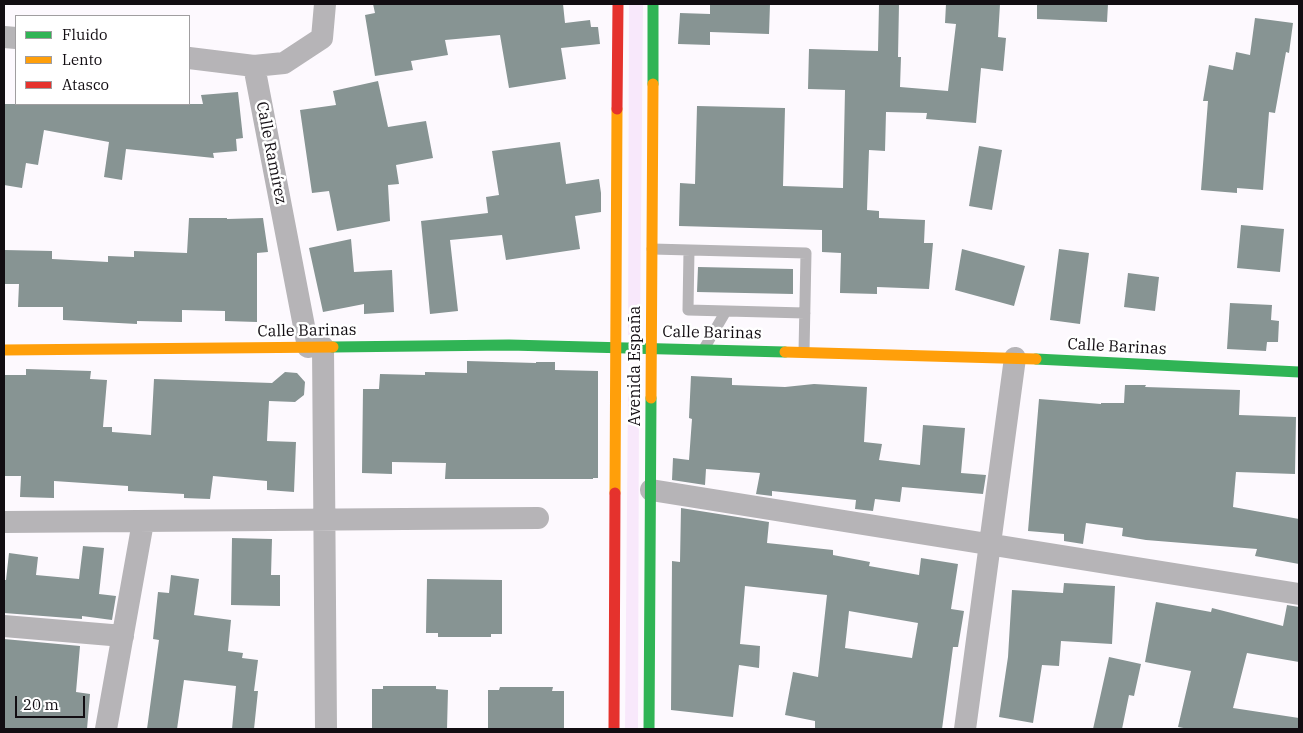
<!DOCTYPE html>
<meta charset="utf-8">
<style>
body{margin:0}
#map{position:relative;width:1303px;height:733px;overflow:hidden;background:#fdf9fe;font-family:"IBM Plex Serif",serif}
canvas{display:block}
.frame{position:absolute;inset:0;border:5px solid #120d12;pointer-events:none}
.legend{position:absolute;left:15px;top:15px;width:175px;height:90px;box-sizing:border-box;background:#fff;border:1px solid #a09ea0;margin:0;padding:6px 9px;list-style:none;font-size:15px;color:#120d12}
.legend li{display:flex;align-items:center;gap:10px;height:25px}
.legend b{width:25px;border:1px solid #a09ea0}
.scale{position:absolute;left:15px;top:696px;width:70px;height:22px;box-sizing:border-box;border:2px solid #120d12;border-top:0;padding-left:6px;font-size:15px;line-height:18px;white-space:nowrap;color:#120d12;-webkit-text-stroke:4px #fff;paint-order:stroke}
</style>
<div id="map">
<canvas width="1303" height="733"></canvas>
<div class="frame"></div>
<ul class="legend">
<li><b style="height:6px;background:#30b455"></b>Fluido</li>
<li><b style="height:6px;background:#ff9f0a"></b>Lento</li>
<li><b style="height:6px;background:#e5322d"></b>Atasco</li>
</ul>
<div class="scale">20 m</div>
</div>
<script>
const ctx = document.querySelector('canvas').getContext('2d');
ctx.lineJoin = 'round';
function fillPath(path, color) {
  ctx.fillStyle = color;
  ctx.fill(path, 'evenodd');
}
function toPath(rows) {
  const path = new Path2D();
  for (const r of rows) {
    path.moveTo(r[0], r[1]);
    for (let i = 2; i < r.length; i += 2) path.lineTo(r[i], r[i + 1]);
  }
  return path;
}
function strokePath(path, color, width, dash) {
  ctx.strokeStyle = color;
  ctx.lineWidth = width;
  ctx.lineCap = dash ? 'butt' : 'round';
  ctx.setLineDash(dash || []);
  ctx.stroke(path);
}
function write(font, color, halo, rows, align = 'center') {
  ctx.font = font + ' "IBM Plex Serif",serif';
  ctx.lineWidth = 5;
  ctx.setLineDash([]);
  ctx.textBaseline = 'middle';
  ctx.strokeStyle = halo;
  ctx.fillStyle = color;
  for (const [text, x, y, turn = 0] of rows) {
    ctx.save();
    ctx.translate(x, y);
    ctx.rotate((+turn || 0) * Math.PI / 180);
    ctx.textAlign = isNaN(turn) ? turn : align;
    if (halo) ctx.strokeText(text, 0, 0);
    ctx.fillText(text, 0, 0);
    ctx.restore();
  }
}
fillPath(toPath([
 [629,4,643,4,640,335,628,335],
 [631,391,639,393,638,729,625,729,628,394]
]), '#f8e8fb');
fillPath(toPath([
 [373,4,563,4,565,23,590,20,591,27,598,27,600,44,561,48,566,79,509,88,500,35,445,40,448,55,411,61,413,70,375,76,365,15,375,13],
 [710,4,770,4,769,34,710,32,710,45,678,44,680,13,710,14],
 [879,4,899,4,898,57,901,57,900,87,948,91,956,24,945,23,946,4,1000,4,998,37,1006,38,1003,71,981,68,976,123,926,119,927,113,886,112,885,151,869,150,867,210,879,211,879,218,925,220,924,243,933,243,929,289,877,287,877,294,840,293,841,253,822,252,822,230,679,226,680,183,695,184,697,106,785,108,783,186,843,188,845,90,808,89,809,49,878,51],
 [1037,4,1108,4,1107,22,1037,19],
 [1255,18,1293,23,1289,53,1286,52,1275,113,1269,112,1263,190,1237,188,1237,193,1201,190,1208,101,1203,101,1209,65,1233,70,1236,52,1250,55],
 [378,81,388,127,426,121,433,158,396,165,399,184,388,185,390,221,337,231,329,191,312,193,300,110,336,105,333,91],
 [238,92,243,138,236,139,237,151,213,153,214,158,126,149,122,180,104,177,109,142,44,130,38,165,26,163,22,188,4,185,4,104,203,104,201,95],
 [560,142,566,184,599,179,601,193,601,212,575,216,580,249,506,260,502,235,450,240,458,311,430,314,421,221,488,213,486,197,499,195,492,151],
 [979,146,1002,150,992,210,969,206],
 [189,218,227,218,227,219,263,218,268,252,257,253,257,322,225,321,225,311,182,310,182,322,137,321,137,324,63,320,63,307,18,307,19,284,4,284,4,250,52,251,52,259,108,262,108,256,134,257,134,251,187,253],
 [1241,225,1284,229,1280,272,1237,268],
 [351,239,354,272,392,270,394,312,364,314,364,304,323,312,309,248],
 [962,249,1025,266,1014,306,955,290],
 [1059,249,1089,253,1080,324,1050,320],
 [698,267,793,269,793,294,697,292],
 [1128,273,1159,277,1155,311,1124,307],
 [1230,303,1272,305,1271,320,1279,321,1278,342,1267,342,1266,351,1227,349],
 [467,361,536,363,536,362,555,362,555,370,598,371,598,478,593,478,593,479,445,479,446,463,392,462,392,474,362,473,363,389,379,389,380,374,425,375,425,372,467,373],
 [26,369,91,371,90,379,107,380,103,427,112,427,112,432,151,435,154,379,272,383,285,372,297,373,305,382,304,395,295,402,269,401,267,441,296,442,294,492,267,490,267,481,213,476,210,499,184,498,184,494,128,491,128,486,54,481,54,498,20,497,21,476,4,476,4,375,26,375],
 [691,376,732,378,732,385,785,387,814,384,867,387,864,442,882,444,879,460,920,465,923,425,965,428,961,473,986,475,983,494,902,487,900,502,875,499,873,511,855,509,856,500,772,491,772,496,756,494,760,473,706,469,705,485,672,480,673,458,689,460,692,419,689,418],
 [1125,385,1146,385,1145,387,1240,390,1239,415,1296,417,1295,474,1236,472,1233,507,1299,519,1299,564,1255,556,1257,549,1146,540,1122,536,1123,528,1086,523,1083,544,1064,541,1064,534,1028,531,1039,399,1101,404,1101,403,1124,403],
 [681,508,769,522,767,543,833,550,833,555,870,562,869,566,919,575,921,558,958,564,951,609,964,611,958,647,953,647,942,729,815,729,815,721,785,715,793,672,818,677,827,595,745,586,740,644,760,646,759,668,739,665,733,717,671,710,672,561,680,562],
 [849,611,918,623,912,658,845,648],
 [232,538,272,539,271,575,280,575,280,606,231,605],
 [83,546,104,548,99,594,116,596,112,620,82,616,82,619,4,613,4,580,6,580,9,553,38,557,36,575,79,579],
 [171,575,199,579,194,615,231,620,228,651,243,653,242,658,258,660,254,691,258,691,254,729,232,729,236,686,184,680,177,729,147,729,159,640,153,639,158,592,169,593],
 [427,579,502,580,502,634,491,634,491,637,438,637,438,633,426,633],
 [1064,583,1115,586,1112,644,1061,641,1059,666,1042,665,1033,723,999,717,1008,657,1012,590,1063,593],
 [1156,602,1211,612,1212,608,1283,626,1287,605,1299,607,1299,662,1247,653,1233,708,1299,718,1299,729,1189,729,1178,727,1191,671,1145,662],
 [4,639,80,646,76,692,90,694,87,729,4,729],
 [1109,657,1141,664,1134,696,1129,695,1122,729,1093,729],
 [383,686,436,686,436,689,448,690,447,729,372,729,372,689,383,689],
 [500,687,553,687,552,691,564,691,564,729,488,729,488,690,499,690]
]), '#879493');
strokePath(toPath([
 [652,249,806,253,804,352],
 [689,250,688,310,805,313],
 [705,347,726,311]
]), '#b6b4b7', 11);
strokePath(toPath([
 [4,37,16,38],
 [189,58,254,66,284,63,322,38,325,4],
 [254,66,308,347],
 [323,347,326,729],
 [651,490,1299,594],
 [4,522,538,518],
 [4,626,123,636],
 [106,729,143,522],
 [965,729,1015,358]
]), '#b6b4b7', 22);
strokePath(toPath([
 [653,84,653,4],
 [333,347,509,345,785,352],
 [1036,359,1299,372],
 [649,729,651,398]
]), '#30b455', 11);
strokePath(toPath([
 [4,350,333,347],
 [785,352,1036,359],
 [651,398,653,84],
 [615,493,617,109]
]), '#ff9f0a', 11);
strokePath(toPath([
 [617,109,618,4],
 [614,729,615,493]
]), '#e5322d', 11);
write('16px', '#120d12', '#fff', [
 ["Calle Ramírez",271,153,79],
 ["Calle Barinas",307,331,-1],
 ["Calle Barinas",712,333,1],
 ["Calle Barinas",1117,347,3],
 ["Avenida España",635,366,-90]
]);
</script>
